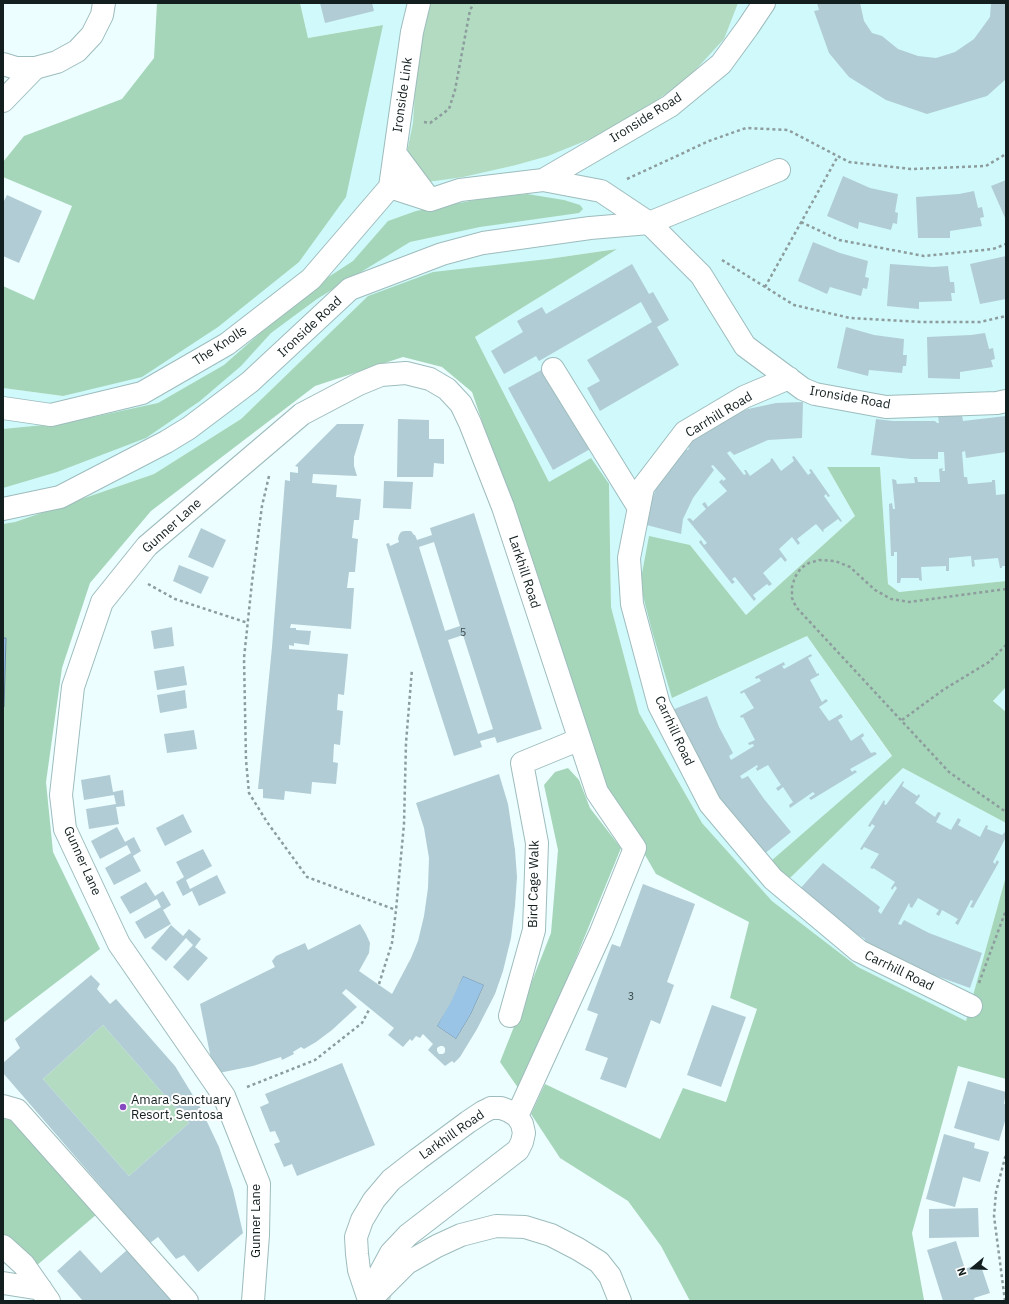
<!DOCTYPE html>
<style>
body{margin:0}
#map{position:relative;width:1009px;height:1304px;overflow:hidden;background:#ecfeff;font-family:"IBM Plex Sans",sans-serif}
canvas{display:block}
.frame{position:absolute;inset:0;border:4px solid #131e1f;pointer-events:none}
.north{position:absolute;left:953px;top:1248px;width:40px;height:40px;-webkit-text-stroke:3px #fff;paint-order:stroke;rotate:251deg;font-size:11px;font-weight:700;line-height:16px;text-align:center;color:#131e1f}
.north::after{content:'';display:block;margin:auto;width:14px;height:18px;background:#131e1f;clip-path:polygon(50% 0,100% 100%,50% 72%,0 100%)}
</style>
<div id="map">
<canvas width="1009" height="1304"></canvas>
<div class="frame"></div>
<div class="north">N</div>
</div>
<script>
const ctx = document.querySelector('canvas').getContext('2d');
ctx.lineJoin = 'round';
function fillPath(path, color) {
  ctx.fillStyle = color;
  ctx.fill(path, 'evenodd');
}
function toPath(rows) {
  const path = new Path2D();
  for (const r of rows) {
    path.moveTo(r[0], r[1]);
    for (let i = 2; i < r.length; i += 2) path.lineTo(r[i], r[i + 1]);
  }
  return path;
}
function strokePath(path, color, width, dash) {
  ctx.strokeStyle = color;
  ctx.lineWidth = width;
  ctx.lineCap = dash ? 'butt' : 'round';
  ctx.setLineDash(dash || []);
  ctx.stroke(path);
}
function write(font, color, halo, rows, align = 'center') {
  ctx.font = font + ' "IBM Plex Sans",sans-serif';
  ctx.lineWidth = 4;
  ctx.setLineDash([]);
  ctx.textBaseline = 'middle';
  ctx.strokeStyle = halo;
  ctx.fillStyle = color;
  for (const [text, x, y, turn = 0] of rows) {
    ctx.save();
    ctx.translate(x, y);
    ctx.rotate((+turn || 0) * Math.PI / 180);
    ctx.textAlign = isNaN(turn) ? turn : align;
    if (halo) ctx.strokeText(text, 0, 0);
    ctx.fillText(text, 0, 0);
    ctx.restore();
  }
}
fillPath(toPath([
 [300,3,1006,3,1006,581,899,592,888,584,880,467,827,467,855,516,746,615,690,545,672,698,807,636,892,757,772,861,790,878,903,768,1006,823,1006,876,966,1022,858,967,772,901,702,823,639,713,611,607,609,484,549,482,475,337,616,249,548,259,368,296,241,419,154,474,15,522,3,524,3,388,63,396,382,25,308,38],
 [1006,687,1006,712,993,701]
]), '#d0f9fb');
fillPath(toPath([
 [429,3,738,3,724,39,688,78,639,113,590,139,548,156,516,165,463,177,435,181,421,182,406,157,413,123,417,57],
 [103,1025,189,1123,129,1176,43,1079]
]), '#b2dbc1');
fillPath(toPath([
 [157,3,300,3,308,38,383,25,346,197,299,262,218,327,142,377,63,396,3,388,3,286,34,300,72,206,3,177,3,162,24,136,122,99,154,58],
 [527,194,564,200,580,205,583,209,579,213,480,227,410,242,317,299,271,333,241,366,200,401,146,438,57,472,3,488,3,429,65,423,158,403,224,365,310,289,353,261,388,221,416,211,486,198],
 [617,249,475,337,549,482,591,458,609,484,611,607,639,713,702,823,772,901,858,967,966,1021,1006,876,1006,1079,958,1066,912,1233,924,1300,920,1301,690,1301,661,1246,628,1201,560,1158,531,1114,545,1084,660,1139,683,1088,726,1102,757,1009,730,998,749,922,656,874,608,791,472,392,442,367,403,357,315,386,151,511,90,583,62,668,46,782,53,852,100,949,3,1023,3,524,15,522,154,474,241,419,368,296,433,272,548,259],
 [827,467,880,467,888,584,899,592,1006,581,1006,687,993,701,1006,712,1006,823,903,768,789,879,771,861,892,756,807,636,672,698,652,631,640,584,649,536,690,545,746,615,855,516],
 [568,768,579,780,590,808,621,848,521,1092,500,1062,551,933,558,850,544,785,555,772],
 [3,1118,14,1121,97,1214,36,1266,3,1245]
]), '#a6d6b9');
const water = toPath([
 [3,638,6,638,4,707,3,707,3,638],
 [463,976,484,985,471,1014,456,1039,437,1026,463,976]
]);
fillPath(water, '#99c4e5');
strokePath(water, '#7192aa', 1);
fillPath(toPath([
 [320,3,372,3,374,11,325,23],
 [817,3,860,3,864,21,872,33,882,36,898,49,918,56,936,58,955,52,974,39,990,17,991,3,1006,3,1006,79,987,96,927,114,886,100,849,77,829,53,814,11,819,10],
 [843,176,870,188,898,194,895,212,898,213,897,224,893,223,891,230,859,222,858,229,827,216],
 [1006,180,1006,220,991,186],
 [974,191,978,208,982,207,984,217,980,218,982,226,950,231,950,238,918,238,916,197,959,194],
 [7,195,42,211,19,263,3,256,3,203],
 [813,242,840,253,868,261,865,277,869,278,867,289,863,288,861,296,830,287,827,294,798,281],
 [1006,256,1006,299,980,304,970,264],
 [632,264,649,294,653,292,669,320,657,327,679,365,600,411,587,388,600,381,587,360,652,322,641,302,539,361,536,356,504,374,491,351,523,332,517,321,542,307,546,314],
 [890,264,933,267,948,266,950,282,954,282,955,293,951,293,952,301,919,302,919,309,887,306],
 [846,327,874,335,904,339,903,355,907,355,906,366,903,366,902,373,869,370,868,376,837,368],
 [985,333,989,349,993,348,995,359,991,360,993,367,960,372,960,379,928,378,927,337,971,335],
 [547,367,592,448,553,470,508,388],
 [803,402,802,438,768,440,734,455,730,451,727,453,744,475,746,474,744,470,746,470,750,476,771,461,770,460,772,458,781,471,794,461,792,457,794,456,808,475,811,473,809,470,811,469,830,496,828,497,826,494,824,496,842,521,841,522,838,519,823,530,824,531,823,532,816,524,797,539,800,543,798,545,792,537,779,549,787,560,785,562,781,557,763,573,772,584,769,586,767,584,753,595,756,599,754,601,735,577,732,579,735,582,732,584,699,542,701,540,704,545,707,543,687,519,690,518,693,521,706,509,702,504,705,502,708,507,727,491,719,482,722,479,723,481,726,479,713,465,711,466,714,470,693,498,683,519,681,534,643,524,658,483,685,449,688,450,689,448,684,443,720,419,748,409,776,403],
 [962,415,963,421,1006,416,1006,452,966,458,965,451,962,452,964,477,967,477,968,484,992,482,992,480,995,480,996,495,1006,494,1006,566,1002,566,1002,568,1000,568,998,558,974,560,975,566,972,567,971,556,949,558,949,571,946,571,946,566,921,567,922,581,919,580,919,578,901,578,900,583,897,583,897,552,894,552,894,556,891,556,889,504,892,503,893,509,895,509,892,479,896,480,897,484,915,483,914,477,917,477,918,482,940,482,939,469,943,468,942,471,945,471,944,452,938,452,938,459,911,459,871,455,876,419,893,421,935,421,937,423,939,423,938,416],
 [398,419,429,420,429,439,444,439,444,464,434,463,433,477,397,477],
 [337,424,364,424,354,457,354,466,357,476,313,474,312,483,337,485,336,497,361,499,359,520,354,520,352,538,358,539,355,572,349,572,347,588,354,588,351,629,291,624,290,628,296,628,296,630,311,631,309,645,294,643,294,646,289,645,289,649,348,654,344,695,338,694,337,710,343,711,340,745,334,744,333,762,338,763,336,784,312,782,311,794,285,791,284,800,263,798,263,789,258,789,272,647,285,480,290,481,290,472,298,473,298,467,295,466],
 [384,481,413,482,411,509,383,508],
 [474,513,542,729,497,743,495,737,480,741,482,747,454,756,386,544,389,543,390,546,399,542,398,539,399,535,401,532,404,531,411,531,414,535,415,535,417,540,432,535,430,528],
 [434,542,460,626,445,631,419,547],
 [463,635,493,729,478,734,448,640],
 [201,528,226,540,213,568,188,557],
 [179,565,209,577,201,594,173,581],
 [172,627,174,646,154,649,151,631],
 [811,654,812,656,808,658,817,674,819,673,819,675,810,680,822,702,826,699,828,701,819,707,829,721,841,714,843,717,838,720,851,741,863,733,864,736,861,738,871,753,875,752,877,754,850,769,852,772,855,770,857,772,811,800,809,798,815,794,813,792,790,808,789,805,793,802,783,787,778,791,776,788,781,785,768,765,757,771,756,768,758,767,757,765,740,776,742,779,748,776,764,799,791,832,763,855,728,814,672,710,707,696,719,727,733,753,729,756,731,760,754,746,753,744,749,745,748,743,755,740,743,717,741,718,740,716,754,708,744,692,741,694,740,692,761,681,759,678,756,679,755,677,784,662,785,665,782,666,784,669],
 [184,666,187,685,157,690,154,671],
 [185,690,187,708,160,713,157,695],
 [194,730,197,749,167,753,164,734],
 [499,774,508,804,515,850,517,877,515,906,511,938,503,971,495,994,477,1029,460,1057,454,1063,452,1061,445,1066,428,1050,433,1044,423,1034,420,1038,416,1036,412,1041,410,1039,403,1047,388,1035,394,1028,346,989,342,993,357,1007,332,1030,316,1042,304,1049,301,1047,293,1052,294,1054,282,1060,281,1057,253,1066,214,1074,200,1004,275,967,272,961,276,956,305,943,308,950,360,924,366,934,370,943,369,953,359,971,392,994,411,958,418,941,424,916,428,888,429,858,424,828,416,803],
 [463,976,484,985,471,1014,456,1039,437,1026,451,1002],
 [440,1046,443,1046,445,1048,445,1052,443,1054,439,1054,437,1051,437,1048],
 [110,775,113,792,123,790,125,806,116,807,119,824,89,829,86,809,116,804,114,795,84,800,81,780],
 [903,781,904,782,902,786,917,796,919,794,920,796,915,803,935,817,938,812,941,813,936,822,951,830,958,818,961,820,958,825,980,837,986,825,988,826,987,829,1002,835,1006,831,1006,837,993,862,995,864,997,860,999,862,973,908,970,907,973,901,971,900,958,925,955,923,958,919,942,910,939,916,936,914,939,910,918,898,912,908,909,906,910,905,909,903,898,924,901,925,904,920,929,933,982,953,970,988,931,974,862,944,865,939,851,931,799,890,823,863,880,907,878,911,881,914,897,888,895,886,892,890,891,888,895,882,873,868,873,869,870,868,879,854,864,847,862,850,860,849,875,826,872,824,870,827,868,826,884,800,885,802,884,804,886,805],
 [183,814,192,832,165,846,156,828],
 [117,827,125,842,134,837,141,851,133,856,141,871,114,885,105,868,131,853,127,845,100,859,91,841],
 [203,849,212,866,186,880,190,889,217,875,226,893,199,906,192,891,183,896,176,882,184,877,176,862],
 [146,882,155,896,163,891,171,905,163,910,171,924,145,939,135,922,161,907,157,899,130,914,120,897],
 [643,884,695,904,667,982,674,985,660,1024,651,1020,626,1088,600,1079,608,1058,585,1050,598,1014,587,1010,612,944,620,947],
 [171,925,183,936,189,929,201,939,195,947,208,958,188,981,173,967,193,945,186,938,166,961,151,948],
 [91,975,100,984,97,989,110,1004,116,999,175,1066,200,1107,219,1147,233,1190,243,1233,198,1272,184,1255,176,1259,158,1237,150,1243,3,1073,3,1063,20,1048,15,1039],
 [103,1025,189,1123,129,1176,43,1079],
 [712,1005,746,1017,721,1087,687,1075],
 [342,1063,375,1145,297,1176,292,1164,284,1167,274,1144,280,1142,275,1131,270,1132,260,1107,269,1103,265,1094],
 [968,1081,1006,1092,1004,1104,1006,1104,1006,1118,999,1141,954,1128],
 [944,1134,975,1143,974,1148,989,1152,980,1182,963,1177,955,1207,926,1199],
 [978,1208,979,1237,929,1238,929,1209],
 [956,1241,965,1269,980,1263,990,1293,974,1298,975,1301,943,1301,927,1250],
 [80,1250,101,1273,127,1250,172,1301,83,1301,57,1271]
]), '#b1ccd5');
strokePath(toPath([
 [378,1301,386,1300,390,1301]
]), '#cbdcdd', 22, [22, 11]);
const minor = toPath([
 [3,101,35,68],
 [395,153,430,200],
 [543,180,670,106,721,64,748,27,764,3],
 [390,187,430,200,460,190,543,180,601,191,649,223,701,275,745,346,803,389,815,394,886,407,997,403,1006,401],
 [390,187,412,32,419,3],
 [553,369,639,508],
 [789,378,744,397,685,432,643,487,629,558,632,604,659,705,710,804,773,879,859,951,971,1006],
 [3,408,51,415,142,393,227,344,311,279,390,187],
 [3,509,60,497,166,442,189,428,250,382,350,289,442,254,483,243,590,228,649,223,779,170],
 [510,1016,534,930,537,843,522,763,578,740],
 [3,1106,17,1110,187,1301],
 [491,1108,501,1108,509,1111,517,1116,522,1124,524,1133,522,1142,518,1150,408,1235,391,1253,378,1277,369,1300,359,1270,357,1254,356,1237,362,1220,374,1200,391,1180,418,1159,468,1122,483,1112,491,1108],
 [3,1246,24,1265,49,1301],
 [3,1283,41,1289],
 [377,1293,407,1263,437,1246,461,1235,496,1226,525,1227,551,1235,578,1249,599,1262,610,1276,620,1301],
 [253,1301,258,1235,259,1184,224,1096,119,944,65,829,61,795,73,687,102,602,147,546,302,414,359,384,381,375,406,373,430,379,447,389,461,404,470,423,503,507,597,792,635,848,601,932,517,1116]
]);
const major = toPath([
 [3,64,16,68,35,68,57,62,77,51,92,35,102,15,104,3]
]);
strokePath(minor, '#9ebcbd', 24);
strokePath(major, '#9ebcbd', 24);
strokePath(toPath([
 [424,122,430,123,449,109,455,90,470,10,474,3],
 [627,179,709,141,746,128,788,130,849,162,911,169,986,166,1006,154],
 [801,222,839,240,924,256,993,249,1006,244],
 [722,260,794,305,850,318,922,322,980,322,1006,316],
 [765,287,838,156],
 [269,476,262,506,252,582,244,658,246,760,249,793,267,822,307,877,396,910],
 [148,584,175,599,248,623],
 [1006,589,909,602,891,599,875,590,850,567,835,561,819,560,809,563,801,568,795,577,792,587,792,598,796,607,949,772,1006,812],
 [902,720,943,690,989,662,1006,645],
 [979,983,1006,910],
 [379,984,392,943,396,910,404,824,406,743,412,669],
 [247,1087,315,1060,362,1023,370,1008],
 [1005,1301,994,1216,996,1192,1006,1154]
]), '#8d9c9d', 2.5, [3, 3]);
strokePath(minor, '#fff', 22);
strokePath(major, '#fff', 22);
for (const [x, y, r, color] of [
 [123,1107,4,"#874bc1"]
]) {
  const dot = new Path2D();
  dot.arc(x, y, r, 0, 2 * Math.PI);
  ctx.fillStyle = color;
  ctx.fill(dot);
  strokePath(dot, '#fff', 1.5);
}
write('11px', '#3a4a4c', null, [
 ["5",463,633],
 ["3",631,997]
]);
write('13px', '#131e1f', '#fff', [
 ["Ironside Link",403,95,-82],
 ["Ironside Road",646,118,-32],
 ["Ironside Road",310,327,-43],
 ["The Knolls",220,346,-33],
 ["Ironside Road",850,398,10],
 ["Carrhill Road",719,415,-31],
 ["Gunner Lane",172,526,-42],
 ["Larkhill Road",524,572,72],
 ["Carrhill Road",674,731,65],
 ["Gunner Lane",82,861,66],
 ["Bird Cage Walk",534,884,-89],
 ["Carrhill Road",899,971,26],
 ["Larkhill Road",452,1135,-35],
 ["Gunner Lane",256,1221,-90]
]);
write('13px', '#131e1f', '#fff', [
 ["Amara Sanctuary",131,1100],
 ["Resort, Sentosa",131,1115]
], 'left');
</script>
